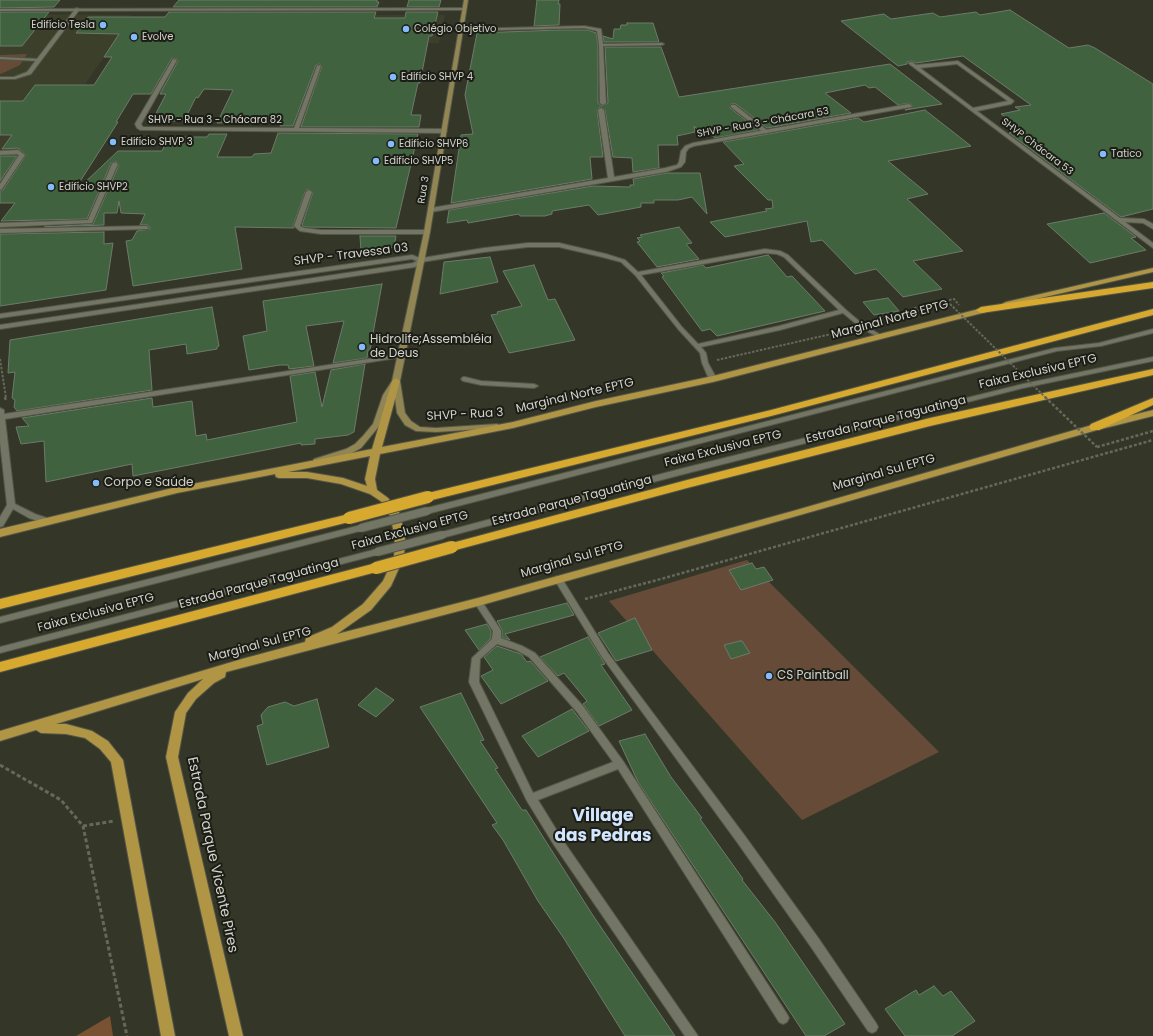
<!DOCTYPE html>
<meta charset="utf-8">
<style>
body{margin:0}
canvas{display:block;background:#343627}
</style>
<canvas width="1153" height="1036"></canvas>
<script>
const ctx = document.querySelector('canvas').getContext('2d');
ctx.lineJoin = 'round';
function fillPath(path, color) {
  ctx.fillStyle = color;
  ctx.fill(path, 'evenodd');
}
function toPath(rows) {
  const path = new Path2D();
  for (const r of rows) {
    path.moveTo(r[0], r[1]);
    for (let i = 2; i < r.length; i += 2) path.lineTo(r[i], r[i + 1]);
  }
  return path;
}
function strokePath(path, color, width, dash) {
  ctx.strokeStyle = color;
  ctx.lineWidth = width;
  ctx.lineCap = dash ? 'butt' : 'round';
  ctx.setLineDash(dash || []);
  ctx.stroke(path);
}
function write(font, color, halo, rows, align = 'center') {
  ctx.font = font + ' Poppins,sans-serif';
  ctx.lineWidth = 4;
  ctx.setLineDash([]);
  ctx.textBaseline = 'middle';
  ctx.strokeStyle = halo;
  ctx.fillStyle = color;
  for (const [text, x, y, turn = 0] of rows) {
    ctx.save();
    ctx.translate(x, y);
    ctx.rotate((+turn || 0) * Math.PI / 180);
    ctx.textAlign = isNaN(turn) ? turn : align;
    if (halo) ctx.strokeText(text, 0, 0);
    ctx.fillText(text, 0, 0);
    ctx.restore();
  }
}
fillPath(toPath([
 [0,14,131,15,132,17,83,87,31,190,0,191],
 [374,15,445,15,439,43,366,43]
]), '#3c3f29');
fillPath(toPath([
 [27,54,20,65,3,73,0,74,0,55],
 [747,560,939,752,802,820,609,601]
]), '#664c38');
fillPath(toPath([
 [110,1016,113,1036,76,1036]
]), '#785233');
const building = toPath([
 [0,0,60,0,54,7,0,8,0,0],
 [179,0,377,0,377,2,379,2,377,7,173,7,179,0],
 [409,0,441,0,439,7,407,7,409,0],
 [537,0,559,0,558,4,560,4,559,25,534,26,537,0],
 [1010,10,1069,48,1088,45,1095,48,1153,84,1153,209,1121,217,1009,133,1023,130,1001,114,1020,110,1015,107,1031,105,963,56,916,63,912,61,907,62,907,64,898,66,841,21,884,14,891,19,933,13,940,17,976,12,980,15,1010,10],
 [0,12,49,12,22,46,0,46,0,12],
 [169,12,376,12,374,18,405,18,406,12,438,12,432,36,429,36,420,83,418,83,411,115,421,115,419,127,301,127,322,66,320,64,316,65,293,126,280,126,282,121,217,123,233,90,204,89,198,98,196,97,184,121,152,121,166,94,160,94,178,61,177,59,172,58,151,94,133,94,116,122,118,122,79,183,82,185,118,151,162,151,169,137,207,137,209,134,227,134,217,157,252,157,254,154,271,153,278,133,418,134,396,228,304,227,302,225,313,192,308,189,305,192,293,226,294,228,235,227,242,269,133,286,126,241,132,240,137,231,150,229,150,227,147,225,140,225,145,214,121,213,119,201,117,213,104,213,104,225,44,227,93,224,119,165,116,161,111,163,87,219,1,221,15,203,0,203,0,191,3,190,26,155,18,148,2,149,12,135,0,135,0,101,23,101,35,85,94,85,112,57,104,57,119,34,76,33,88,17,165,17,169,12],
 [627,23,653,23,659,42,604,42,603,36,613,39,614,29,620,29,621,25,627,25,627,23],
 [559,30,588,30,596,33,598,45,598,103,602,106,608,103,605,47,661,47,679,97,890,64,942,104,905,110,911,108,913,106,909,103,898,105,875,87,869,88,865,85,825,93,851,113,767,128,736,104,731,104,730,108,758,130,715,138,706,130,699,131,694,126,695,132,677,136,678,145,658,145,659,168,633,172,632,158,613,157,605,110,600,107,597,110,603,157,590,157,592,179,451,203,461,135,473,134,465,95,477,33,559,30],
 [925,110,971,146,888,161,928,194,907,199,963,251,913,261,942,289,903,297,876,269,855,274,822,240,811,242,807,221,725,237,710,222,767,211,765,209,773,208,772,200,768,200,734,166,744,164,723,142,858,118,864,122,925,110],
 [0,156,17,156,0,181,0,156],
 [667,173,700,173,707,214,692,197,678,200,654,200,654,203,641,203,641,207,598,215,589,205,552,211,552,214,545,216,520,216,519,214,468,223,467,220,447,223,449,210,593,186,630,187,630,185,634,185,633,179,667,173],
 [1104,213,1136,237,1131,238,1146,250,1090,263,1047,224,1104,213],
 [679,227,692,243,686,244,699,259,657,267,637,242,640,241,637,238,642,237,640,235,679,227],
 [104,232,104,244,113,243,106,290,0,306,0,234,104,232],
 [360,236,396,236,394,247,361,252,360,236],
 [768,255,787,277,792,276,825,311,717,336,710,329,702,331,662,277,664,276,661,273,703,265,706,268,768,255],
 [490,257,498,282,440,294,444,262,490,257],
 [534,265,548,300,555,299,575,340,509,353,491,315,498,314,497,312,522,306,503,271,534,265],
 [382,284,370,350,368,350,367,358,333,363,344,321,306,326,314,366,289,369,288,365,280,365,249,370,243,336,267,331,263,301,382,284],
 [888,298,899,311,874,315,863,302,888,298],
 [212,307,219,346,217,347,217,349,187,354,186,344,149,350,152,390,17,411,14,407,15,400,12,398,15,372,8,373,10,340,212,307],
 [365,364,354,432,348,435,315,439,315,444,301,445,301,443,133,476,132,464,46,482,44,441,21,444,16,427,29,426,22,418,152,398,153,407,192,401,196,436,206,434,207,440,297,422,290,376,315,372,322,407,331,370,365,364],
 [752,563,756,569,764,567,773,580,741,590,729,570,752,563],
 [567,603,574,615,505,634,510,640,502,637,502,630,497,621,567,603],
 [635,618,652,650,616,661,598,633,635,618],
 [487,624,491,631,491,638,479,650,465,630,487,624],
 [588,637,605,664,601,665,632,710,599,726,583,704,587,701,564,673,558,676,540,657,588,637],
 [740,641,742,641,750,653,731,659,724,645,740,641],
 [497,646,521,654,527,662,530,661,548,681,501,704,481,676,493,670,484,657,497,646],
 [376,688,394,700,376,717,358,705,376,688],
 [461,693,484,740,480,741,498,768,495,769,522,810,526,810,592,914,675,1036,625,1036,563,937,538,901,503,840,492,825,497,823,420,707,461,693],
 [317,699,329,747,267,765,257,726,263,724,261,715,268,707,285,702,294,706,317,699],
 [572,709,589,731,538,757,522,736,572,709],
 [645,734,671,777,702,818,700,819,743,879,742,880,775,922,845,1024,824,1036,806,1036,638,782,619,741,645,734],
 [934,986,943,996,951,991,975,1021,952,1036,905,1036,885,1009,916,990,919,995,934,986]
]);
fillPath(building, '#41623e');
strokePath(building, '#6d7a6b', 1);
const service = toPath([
 [0,57,39,59,41,60,39,61,0,59,0,57],
 [958,61,1014,101,1011,104,977,111,1120,218,1144,219,1153,224,1153,229,1143,223,1125,222,1153,243,1153,248,908,63,912,62,916,65,958,61],
 [957,64,1008,101,973,108,920,68,957,64],
 [731,105,735,105,768,131,768,133,764,133,731,107,731,105],
 [528,243,559,243,606,254,625,260,638,272,765,249,780,251,788,255,846,310,865,326,883,336,880,338,878,337,861,328,843,313,780,330,701,347,706,353,708,363,717,379,713,381,709,379,702,363,700,353,678,329,635,275,621,262,602,257,559,247,528,247,484,252,422,262,419,260,422,258,484,248,528,243],
 [765,253,777,254,784,257,839,310,779,326,698,344,682,327,641,275,765,253],
 [1153,329,1153,333,1101,346,1057,351,427,514,423,511,427,508,1055,348,1099,343,1153,329],
 [1153,357,1153,361,1023,388,680,475,442,538,438,535,442,532,680,469,1023,384,1153,357],
 [463,377,465,377,481,381,534,384,538,386,534,388,481,385,463,381,461,379,463,377],
 [361,525,365,528,364,530,0,623,0,617,361,525],
 [377,549,381,552,380,554,0,653,0,647,377,549],
 [558,576,561,577,608,653,745,836,819,939,876,1023,878,1027,876,1031,872,1033,868,1031,811,947,737,842,602,657,554,579,555,577,558,576],
 [478,599,481,600,500,629,501,631,501,638,522,646,535,653,583,706,623,761,787,1014,789,1018,787,1022,783,1024,779,1022,618,769,538,800,562,839,698,1036,685,1036,554,845,527,801,469,682,472,658,492,639,493,631,474,602,475,600,478,599],
 [497,644,516,650,529,657,577,712,613,762,533,793,479,682,480,659,497,644]
]);
const minor = toPath([
 [76,8,80,9,31,74,15,79,0,79,0,77,14,77,27,72,76,8],
 [584,26,601,29,603,44,662,43,664,44,662,45,603,46,606,103,603,105,600,103,599,45,597,31,584,28,460,31,458,30,460,29,584,26],
 [173,59,177,60,141,124,143,127,294,128,317,66,319,65,321,66,299,128,444,129,447,131,444,133,140,130,137,128,135,124,173,59],
 [909,104,912,106,911,107,694,146,689,148,686,152,685,162,681,167,666,172,431,212,428,210,431,208,608,178,598,110,601,108,604,110,614,177,665,168,677,165,679,162,681,151,685,146,693,143,909,104],
 [18,150,25,155,2,189,0,190,0,184,19,155,17,154,0,155,0,151,18,150],
 [115,162,118,164,92,223,0,227,0,223,88,220,112,164,115,162],
 [309,190,312,192,300,226,304,228,321,230,427,230,430,232,427,234,321,234,300,231,294,226,306,192,309,190],
 [146,226,149,228,148,229,0,233,0,229,146,226],
 [401,354,403,355,404,356,403,357,5,419,15,504,35,514,50,519,51,521,47,524,29,518,13,509,3,526,0,527,0,517,7,505,0,442,0,408,4,410,4,414,401,354]
]);
const tertiary = toPath([
 [466,8,466,10,464,10,0,11,0,9,466,8],
 [412,255,425,260,415,267,0,329,0,325,413,263,417,261,412,259,0,318,0,314,412,255]
]);
const secondary = toPath([
 [464,0,468,0,430,232,400,381,405,413,411,421,420,427,436,428,497,424,501,426,497,428,436,432,416,431,405,425,397,413,394,390,391,395,380,425,361,448,352,453,317,464,314,463,313,461,314,459,346,449,355,444,363,436,373,424,383,395,392,381,424,232,464,0]
]);
const primary = toPath([
 [1153,268,1153,272,1006,306,1002,304,1006,302,1153,268],
 [991,306,994,306,995,308,994,310,713,382,596,407,513,428,380,454,375,479,377,490,388,498,399,512,405,536,404,557,391,586,371,610,337,634,478,598,793,511,1092,425,1153,410,1153,416,1097,430,793,517,478,606,226,672,225,677,214,683,196,699,186,713,178,757,243,1036,229,1036,166,757,175,712,188,693,203,679,56,724,66,724,92,731,108,741,123,760,175,1036,161,1036,111,762,100,749,85,738,66,734,41,733,36,730,0,741,0,731,242,659,305,642,306,638,332,627,363,604,383,581,394,557,395,536,389,513,382,502,370,494,341,484,307,478,279,478,276,477,275,474,177,493,0,537,0,529,177,487,372,449,392,381,396,378,400,381,382,447,513,422,596,401,713,376,991,306],
 [370,456,365,479,367,486,343,478,307,472,288,472,370,456]
]);
const motorway = toPath([
 [1153,282,1153,288,981,313,976,310,981,307,1153,282],
 [1153,309,1153,315,771,416,428,501,424,500,422,497,424,494,428,493,771,410,1153,309],
 [1153,369,1153,375,930,426,687,488,452,551,448,550,446,547,448,544,452,543,687,480,930,418,1153,369],
 [1153,398,1153,405,1099,430,1091,430,1089,427,1091,424,1153,398],
 [349,514,353,515,355,518,353,521,0,609,0,599,349,514],
 [376,563,380,565,382,568,380,571,0,672,0,662,376,563]
]);
strokePath(service, '#535547', 2);
strokePath(minor, '#535547', 2);
strokePath(tertiary, '#535547', 2);
strokePath(secondary, '#535547', 2);
strokePath(primary, '#535547', 2);
strokePath(motorway, '#535547', 2);
strokePath(toPath([
 [950,304,918,311,915,308,954,299,959,305],
 [0,359,6,398],
 [717,360,849,330]
]), '#66685b', 2, [2.5, 1.5]);
strokePath(toPath([
 [5,397,6,401],
 [1097,447,1153,431],
 [585,599,661,579,1153,440]
]), '#66685b', 2.5, [3, 2]);
strokePath(toPath([
 [0,765,61,800,83,826,127,1036],
 [83,826,114,821]
]), '#66685b', 3, [4, 2.5]);
fillPath(service, '#737664');
fillPath(minor, '#737664');
fillPath(tertiary, '#737664');
fillPath(secondary, '#918554');
fillPath(primary, '#af9544');
fillPath(motorway, '#d7a92e');
const serviceBridge = toPath([
 [361,528,427,511],
 [377,552,442,535]
]);
const motorwayBridge = toPath([
 [349,518,428,497],
 [376,568,452,547]
]);
strokePath(serviceBridge, '#535547', 10, []);
strokePath(motorwayBridge, '#535547', 14, []);
strokePath(toPath([
 [950,304,1046,398]
]), '#66685b', 2, [2.5, 1.5]);
strokePath(toPath([
 [1045,397,1097,447]
]), '#66685b', 2.5, [3, 2]);
strokePath(serviceBridge, '#737664', 8);
strokePath(motorwayBridge, '#d7a92e', 12);
for (const [x, y, r, color] of [
 [103,25,4,"#85bbfb"],
 [406,29,4,"#85bbfb"],
 [134,37,4,"#85bbfb"],
 [393,77,4,"#85bbfb"],
 [113,142,4,"#85bbfb"],
 [391,144,4,"#85bbfb"],
 [1103,154,4,"#85bbfb"],
 [376,161,4,"#85bbfb"],
 [51,187,4,"#85bbfb"],
 [362,347,4,"#85bbfb"],
 [96,483,4,"#85bbfb"],
 [769,676,4,"#85bbfb"]
]) {
  const dot = new Path2D();
  dot.arc(x, y, r, 0, 2 * Math.PI);
  ctx.fillStyle = color;
  ctx.fill(dot);
  strokePath(dot, '#1c1d16', 1.5);
}
write('10px', '#d2d4ca', '#1c1d16', [
 ["Edifício Tesla",95,25,"right"],
 ["Colégio Objetivo",414,29],
 ["Evolve",142,37],
 ["Edifício SHVP 4",401,77],
 ["Edifício SHVP 3",121,142],
 ["Edifício SHVP6",399,144],
 ["Tatico",1111,154],
 ["Edifício SHVP5",384,161],
 ["Edifício SHVP2",59,187]
], 'left');
write('10px', '#d2d4ca', '#1c1d16', [
 ["SHVP - Rua 3 - Chácara 82",215,120],
 ["SHVP - Rua 3 - Chácara 53",763,123,-10],
 ["SHVP Chácara 53",1037,147,37],
 ["Rua 3",424,190,-81]
]);
write('12px', '#d2d4ca', '#1c1d16', [
 ["SHVP - Travessa 03",351,255,-7],
 ["Marginal Norte EPTG",890,320,-15],
 ["Faixa Exclusiva EPTG",1038,372,-13],
 ["Marginal Norte EPTG",575,396,-13],
 ["SHVP - Rua 3",465,415,-3],
 ["Estrada Parque Taguatinga",886,420,-14],
 ["Faixa Exclusiva EPTG",723,449,-14],
 ["Marginal Sul EPTG",884,473,-16],
 ["Estrada Parque Taguatinga",572,501,-15],
 ["Faixa Exclusiva EPTG",410,531,-15],
 ["Marginal Sul EPTG",572,560,-16],
 ["Estrada Parque Taguatinga",259,584,-15],
 ["Faixa Exclusiva EPTG",96,613,-15],
 ["Marginal Sul EPTG",260,645,-15]
]);
write('12px', '#d2d4ca', '#1c1d16', [
 ["Hidrolife;Assembléia",370,340],
 ["de Deus",370,354],
 ["Corpo e Saúde",104,483],
 ["CS Paintball",777,676]
], 'left');
write('14px', '#d2d4ca', '#1c1d16', [
 ["Estrada Parque Vicente Pires",212,855,78]
]);
write('bold 17px', '#d2e6ff', '#1c1d16', [
 ["Village",603,817],
 ["das Pedras",603,837]
]);
</script>
